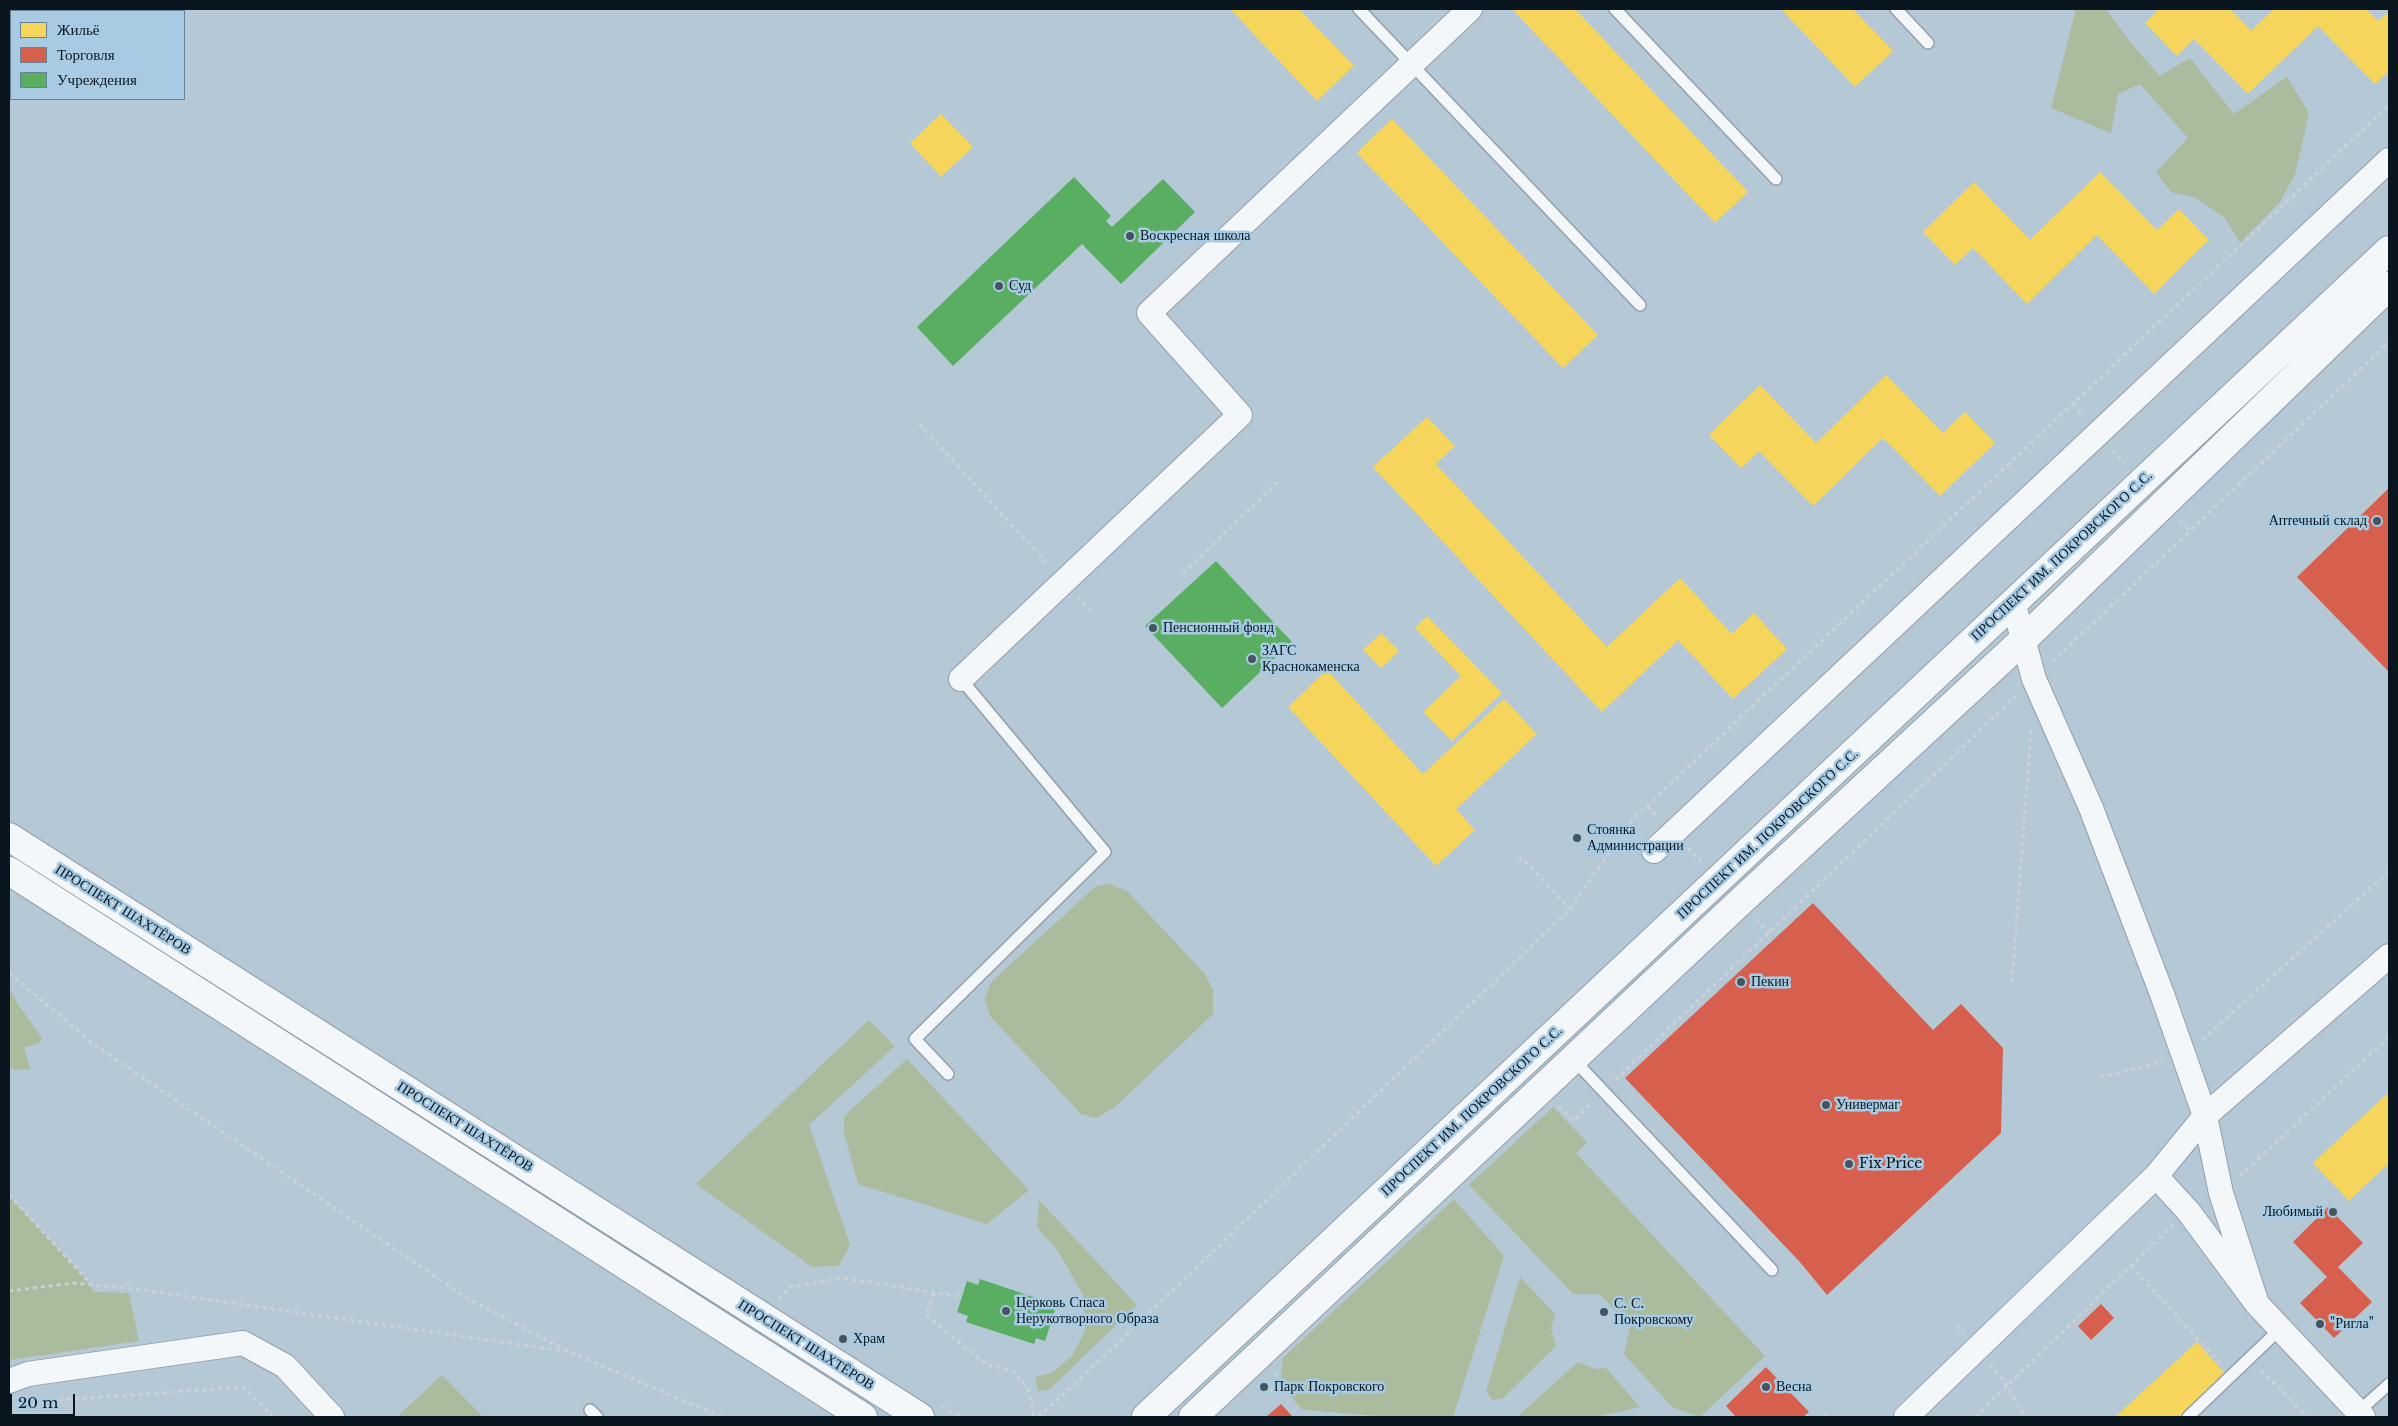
<!DOCTYPE html>
<meta charset="utf-8">
<style>
body{margin:0}
#map{position:relative;width:2398px;height:1426px;overflow:hidden;background:#b5c8d6;font-family:"Libre Baskerville",serif}
canvas{display:block}
.frame{position:absolute;inset:0;border:10px solid #09161f;pointer-events:none}
.legend{position:absolute;left:10px;top:10px;width:175px;height:90px;box-sizing:border-box;background:#a8cbe3;border:1px solid #688395;margin:0;padding:6px 9px;list-style:none;font-size:15px;color:#09161f}
.legend li{display:flex;align-items:center;gap:10px;height:25px}
.legend b{width:25px;border:1px solid #688395}
.scale{position:absolute;left:10px;top:1394px;width:65px;height:22px;box-sizing:border-box;border:2px solid #09161f;border-top:0;padding-left:6px;font-size:15px;line-height:18px;white-space:nowrap;color:#09161f;-webkit-text-stroke:4px #a8cbe3;paint-order:stroke}
</style>
<div id="map">
<canvas width="2398" height="1426"></canvas>
<div class="frame"></div>
<ul class="legend">
<li><b style="height:14px;background:#f6d55c"></b>Жильё</li>
<li><b style="height:14px;background:#d6604d"></b>Торговля</li>
<li><b style="height:14px;background:#5aae61"></b>Учреждения</li>
</ul>
<div class="scale">20 m</div>
</div>
<script>
const ctx = document.querySelector('canvas').getContext('2d');
ctx.lineJoin = 'round';
function fillPath(path, color) {
  ctx.fillStyle = color;
  ctx.fill(path, 'evenodd');
}
function toPath(rows) {
  const path = new Path2D();
  for (const r of rows) {
    path.moveTo(r[0], r[1]);
    for (let i = 2; i < r.length; i += 2) path.lineTo(r[i], r[i + 1]);
  }
  return path;
}
function strokePath(path, color, width, dash) {
  ctx.strokeStyle = color;
  ctx.lineWidth = width;
  ctx.lineCap = dash ? 'butt' : 'round';
  ctx.setLineDash(dash || []);
  ctx.stroke(path);
}
function write(font, color, halo, rows, align = 'center') {
  ctx.font = font + ' "Libre Baskerville",serif';
  ctx.lineWidth = 5;
  ctx.setLineDash([]);
  ctx.textBaseline = 'middle';
  ctx.strokeStyle = halo;
  ctx.fillStyle = color;
  for (const [text, x, y, turn = 0] of rows) {
    ctx.save();
    ctx.translate(x, y);
    ctx.rotate((+turn || 0) * Math.PI / 180);
    ctx.textAlign = isNaN(turn) ? turn : align;
    if (halo) ctx.strokeText(text, 0, 0);
    ctx.fillText(text, 0, 0);
    ctx.restore();
  }
}
fillPath(toPath([
 [2076,9,2106,9,2131,43,2160,76,2190,58,2234,114,2287,77,2309,113,2295,175,2279,203,2240,243,2225,218,2196,198,2171,192,2156,172,2188,138,2140,84,2118,94,2111,133,2051,108],
 [1110,884,1127,891,1205,974,1213,991,1213,1014,1114,1108,1095,1118,1081,1114,990,1016,985,999,991,982,1096,886],
 [9,987,17,1003,42,1038,38,1044,24,1047,30,1069,14,1070,9,1067],
 [869,1020,895,1046,809,1125,850,1244,839,1266,812,1267,696,1184],
 [907,1059,1029,1190,987,1224,858,1184,844,1132,844,1116],
 [1553,1107,1587,1142,1576,1153,1765,1356,1700,1417,1672,1407,1624,1354,1630,1327,1600,1294,1573,1294,1469,1185],
 [9,1196,82,1274,94,1292,129,1293,139,1341,9,1360],
 [1454,1199,1504,1256,1453,1417,1392,1417,1303,1410,1280,1385,1283,1358],
 [1039,1200,1137,1305,1050,1389,1037,1391,1036,1377,1052,1373,1072,1356,1085,1331,1083,1295,1058,1251,1037,1227],
 [1520,1277,1555,1314,1551,1328,1556,1346,1503,1398,1493,1400,1486,1391],
 [1578,1362,1596,1369,1606,1368,1640,1407,1596,1417,1517,1417],
 [442,1375,483,1417,397,1417]
]), '#abbb9e');
fillPath(toPath([
 [1230,9,1299,9,1354,66,1317,101],
 [1512,9,1575,9,1748,192,1715,223],
 [1781,9,1853,9,1893,51,1855,87],
 [2159,9,2230,9,2251,31,2274,9,2366,9,2378,21,2389,11,2389,71,2375,84,2318,26,2248,94,2194,39,2177,56,2145,23],
 [941,114,973,147,941,177,910,143],
 [1392,119,1598,335,1563,368,1357,153],
 [2100,172,2157,230,2179,209,2209,240,2154,294,2097,235,2027,304,1973,248,1955,265,1923,232,1974,182,2030,240],
 [1886,375,1943,433,1965,412,1995,443,1940,496,1883,438,1813,506,1759,451,1741,468,1709,435,1760,385,1816,443],
 [1427,417,1455,446,1436,464,1607,647,1680,578,1732,634,1754,613,1787,649,1733,699,1678,640,1602,712,1373,467],
 [1427,616,1502,693,1452,741,1423,712,1461,676,1415,628],
 [1381,633,1399,651,1381,668,1363,650],
 [1327,670,1423,774,1504,699,1537,734,1456,809,1475,830,1436,866,1288,707],
 [2389,1092,2389,1163,2349,1201,2313,1163],
 [2197,1342,2229,1378,2186,1417,2115,1417]
]), '#f6d55c');
fillPath(toPath([
 [2389,488,2389,672,2297,577],
 [1813,903,1933,1030,1961,1004,2003,1048,2001,1133,1827,1295,1799,1261,1625,1078],
 [2328,1207,2363,1243,2338,1267,2372,1302,2334,1338,2300,1303,2327,1277,2293,1242],
 [2101,1304,2114,1318,2091,1340,2078,1326],
 [1766,1367,1809,1412,1803,1417,1736,1417,1726,1406],
 [1281,1404,1293,1417,1266,1417]
]), '#d6604d');
fillPath(toPath([
 [1074,177,1111,216,1106,221,1112,227,1163,179,1195,212,1121,284,1082,244,953,366,917,327],
 [1216,561,1292,642,1222,708,1145,626],
 [980,1279,1048,1302,1046,1307,1055,1310,1045,1341,1036,1338,1034,1344,966,1322,968,1316,957,1312,962,1297,967,1281,978,1285]
]), '#5aae61');
const service = toPath([
 [1359,9,1640,305],
 [1615,9,1776,179],
 [1896,9,1928,43],
 [1573,1059,1772,1270],
 [948,1074,915,1039,1105,852,961,679],
 [590,1410,597,1417],
 [2358,1412,2389,1384],
 [2188,1417,2280,1329]
]);
const minor = toPath([
 [961,679,1240,415,1149,313,1470,9],
 [1654,851,2389,160],
 [2156,1176,2188,1211,2257,1304,2363,1417],
 [2257,1304,2221,1193,2205,1116,2389,956],
 [9,1381,28,1374,243,1343,285,1366,332,1417],
 [1906,1417,2156,1176,2205,1116,2162,994,2091,808,2034,679,2013,602]
]);
const tertiary = toPath([
 [9,837,920,1417],
 [9,871,863,1417]
]);
const secondary = toPath([
 [1146,1417,2389,250],
 [1193,1417,1740,902,2022,641,2389,286]
]);
strokePath(service, '#919faa', 14);
strokePath(minor, '#919faa', 26);
strokePath(tertiary, '#919faa', 30);
strokePath(secondary, '#919faa', 30);
strokePath(toPath([
 [2073,404,2084,417],
 [919,424,1049,565],
 [2113,450,2125,464],
 [2180,521,2190,531],
 [1183,573,1280,480],
 [1078,597,1091,611],
 [2052,662,2389,342],
 [1647,806,1658,817],
 [1688,848,1701,862],
 [1519,861,1522,858,1570,909],
 [1756,919,1769,933],
 [9,973,96,1046,467,1298,567,1351,722,1417],
 [2012,981,2031,730],
 [2202,1040,2389,871],
 [2100,1077,2164,1062],
 [1615,1080,2017,695],
 [1559,1106,1573,1121,1593,1102],
 [2240,1176,2389,1037],
 [9,1195,91,1284],
 [2131,1266,2221,1364],
 [9,1291,73,1283,135,1289,564,1351],
 [934,1293,926,1315,987,1365,1014,1371,1029,1391,1034,1417],
 [779,1300,790,1287,844,1278,962,1297],
 [1957,1326,1964,1333],
 [1990,1364,2007,1386,2025,1417],
 [2261,1370,2308,1417],
 [1271,1392,1276,1374],
 [19,1403,244,1387,273,1417],
 [942,1406,960,1417],
 [1038,1417,1074,1385,1570,909,1632,820,2389,105],
 [1823,1417,1828,1412],
 [1975,1417,2173,1225]
]), '#cbd1d6', 3, [4, 4]);
strokePath(service, '#f4f7f9', 11);
strokePath(minor, '#f4f7f9', 24);
strokePath(tertiary, '#f4f7f9', 28);
strokePath(secondary, '#f4f7f9', 28);
for (const [x, y, r, color] of [
 [1130,236,5,"#45545f"],
 [999,286,5,"#45545f"],
 [2377,521,5,"#45545f"],
 [1153,628,5,"#45545f"],
 [1252,659,5,"#45545f"],
 [1577,838,5,"#45545f"],
 [1741,982,5,"#45545f"],
 [1826,1105,5,"#45545f"],
 [1849,1164,5,"#45545f"],
 [2333,1212,5,"#45545f"],
 [1006,1311,5,"#45545f"],
 [1604,1312,5,"#45545f"],
 [2320,1324,5,"#45545f"],
 [843,1339,5,"#45545f"],
 [1264,1387,5,"#45545f"],
 [1766,1387,5,"#45545f"]
]) {
  const dot = new Path2D();
  dot.arc(x, y, r, 0, 2 * Math.PI);
  ctx.fillStyle = color;
  ctx.fill(dot);
  strokePath(dot, '#a8cbe3', 2);
}
write('14px', '#09161f', '#a8cbe3', [
 ["Воскресная школа",1140,236],
 ["Суд",1009,286],
 ["Аптечный склад",2367,521,"right"],
 ["Пенсионный фонд",1163,628],
 ["ЗАГС",1262,651],
 ["Краснокаменска",1262,667],
 ["Стоянка",1587,830],
 ["Администрации",1587,846],
 ["Пекин",1751,982],
 ["Универмаг",1836,1105],
 ["Fix Price",1859,1164],
 ["Любимый",2323,1212,"right"],
 ["Церковь Спаса",1016,1303],
 ["Нерукотворного Образа",1016,1319],
 ["С. С.",1614,1304],
 ["Покровскому",1614,1320],
 ["\"Ригла\"",2330,1324],
 ["Храм",853,1339],
 ["Парк Покровского",1274,1387],
 ["Весна",1776,1387]
], 'left');
write('14px', '#09161f', '#a8cbe3', [
 ["ПРОСПЕКТ ИМ. ПОКРОВСКОГО С.С.",2062,556,-43],
 ["ПРОСПЕКТ ИМ. ПОКРОВСКОГО С.С.",1768,834,-43],
 ["ПРОСПЕКТ ШАХТЁРОВ",123,910,32],
 ["ПРОСПЕКТ ИМ. ПОКРОВСКОГО С.С.",1472,1111,-43],
 ["ПРОСПЕКТ ШАХТЁРОВ",465,1127,32],
 ["ПРОСПЕКТ ШАХТЁРОВ",806,1345,32]
]);
</script>
